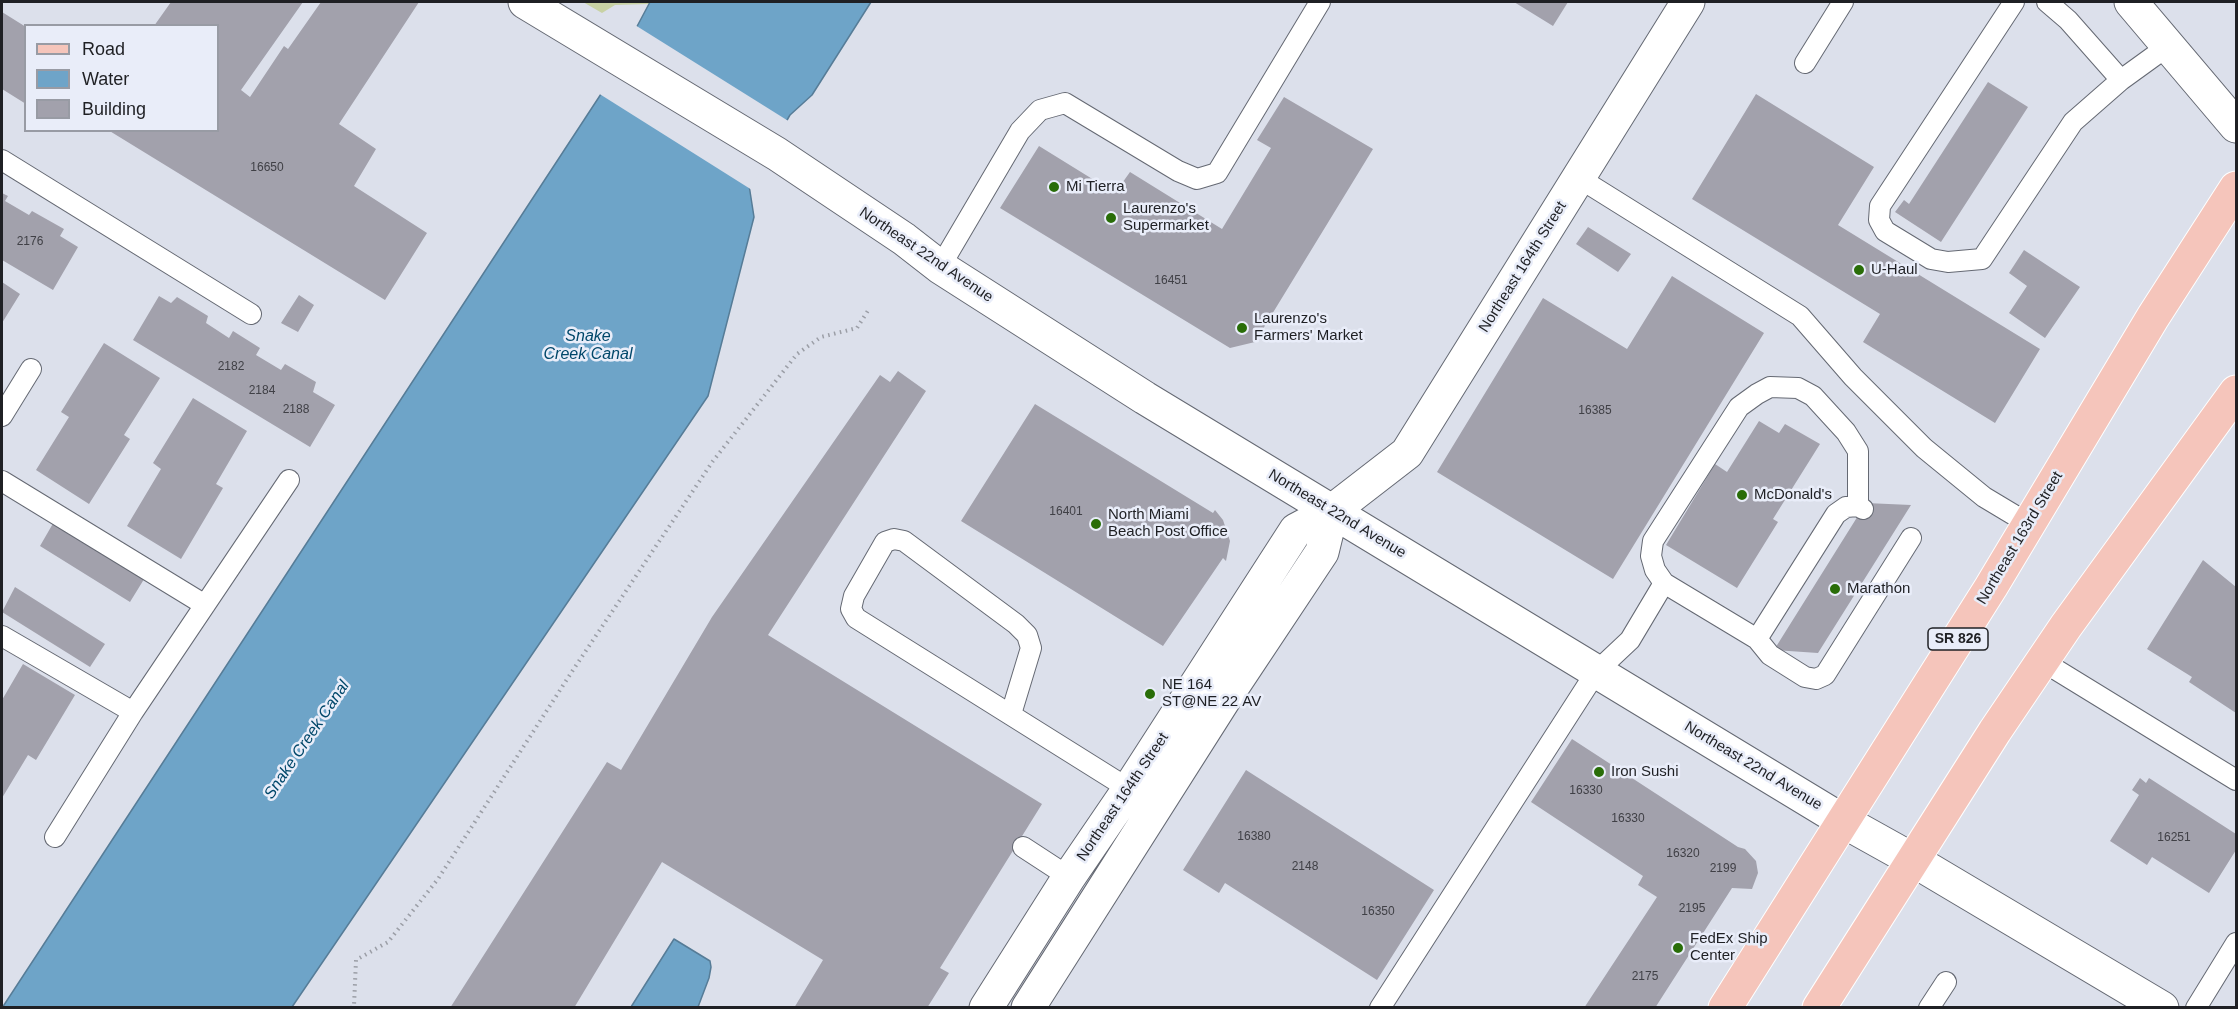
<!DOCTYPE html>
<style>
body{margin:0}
#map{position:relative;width:2238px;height:1009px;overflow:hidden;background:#dce0eb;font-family:Arial,sans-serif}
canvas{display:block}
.frame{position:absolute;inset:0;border:3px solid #1f2024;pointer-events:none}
.legend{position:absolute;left:24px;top:24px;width:195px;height:108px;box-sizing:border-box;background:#e9edf9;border:2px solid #989ba4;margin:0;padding:8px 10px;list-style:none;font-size:18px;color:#1f2024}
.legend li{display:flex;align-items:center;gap:12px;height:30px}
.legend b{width:30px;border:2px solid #989ba4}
</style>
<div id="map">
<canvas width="2238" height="1009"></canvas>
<div class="frame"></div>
<ul class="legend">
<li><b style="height:8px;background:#f5c5bb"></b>Road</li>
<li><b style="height:16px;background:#6ea4c8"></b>Water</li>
<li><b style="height:16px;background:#a2a1ac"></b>Building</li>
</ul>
</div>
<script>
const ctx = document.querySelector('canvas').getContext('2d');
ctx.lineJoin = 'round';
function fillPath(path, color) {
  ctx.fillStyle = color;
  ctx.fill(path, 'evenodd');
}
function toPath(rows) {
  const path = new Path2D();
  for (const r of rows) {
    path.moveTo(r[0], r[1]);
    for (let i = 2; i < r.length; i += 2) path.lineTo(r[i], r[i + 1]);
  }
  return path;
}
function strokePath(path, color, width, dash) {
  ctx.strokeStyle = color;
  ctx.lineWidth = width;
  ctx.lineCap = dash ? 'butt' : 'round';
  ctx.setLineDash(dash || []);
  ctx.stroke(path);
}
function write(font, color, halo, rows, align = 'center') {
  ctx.font = font + ' Arial,sans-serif';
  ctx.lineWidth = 5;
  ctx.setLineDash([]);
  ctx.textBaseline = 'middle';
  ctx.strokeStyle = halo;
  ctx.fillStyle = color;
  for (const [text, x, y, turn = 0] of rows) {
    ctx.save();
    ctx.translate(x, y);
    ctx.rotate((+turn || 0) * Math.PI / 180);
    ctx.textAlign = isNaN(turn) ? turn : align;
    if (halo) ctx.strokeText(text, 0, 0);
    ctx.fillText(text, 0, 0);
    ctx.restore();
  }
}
fillPath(toPath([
 [583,2,650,2,649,4,615,5,602,13]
]), '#c8d2a4');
const water = toPath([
 [650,2,871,2,812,95,790,115,749,185,754,217,708,396,292,1007,2,1008,601,94,650,2],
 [674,939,710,961,711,967,709,978,698,1007,631,1007,674,939]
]);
fillPath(water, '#6ea4c8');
strokePath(water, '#567c97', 1.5);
fillPath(toPath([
 [635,25,790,122,752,185,752,190,598,93]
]), '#dce0eb');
fillPath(toPath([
 [171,2,303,2,241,90,250,97,284,46,288,49,321,2,419,2,339,124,376,149,354,186,427,233,385,300,108,130,218,130,218,26,154,26],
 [1514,2,1568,2,1553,26],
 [2,12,26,27,26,104,2,89],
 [1988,82,2028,107,1941,242,1895,212,1904,200,1909,204],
 [1756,94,1874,167,1838,225,2040,349,1995,423,1863,342,1880,314,1692,199],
 [1284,97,1373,149,1255,342,1230,348,1000,208,1039,146,1115,193,1130,172,1222,229,1271,148,1257,140],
 [2,193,8,196,5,201,29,215,32,211,64,229,60,236,78,247,53,290,2,260],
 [1588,227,1631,254,1618,272,1576,244],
 [2024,250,2080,287,2045,338,2009,313,2027,286,2009,273],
 [1672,276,1764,333,1613,579,1437,472,1543,298,1627,349],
 [2,282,20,294,2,323],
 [299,295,314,305,298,332,281,323],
 [159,296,171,303,177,297,208,316,206,323,229,338,233,331,260,348,256,355,281,370,285,364,316,382,313,392,335,405,310,447,133,340],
 [104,343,160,378,124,435,130,439,89,504,36,470,69,417,61,412],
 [898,371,926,391,768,635,1042,804,940,968,949,973,927,1008,794,1008,823,960,662,862,574,1008,450,1008,607,762,621,770,712,617,880,375,890,382],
 [193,398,247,431,216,484,223,488,181,559,127,526,161,469,153,463],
 [1035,404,1213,513,1215,510,1223,520,1230,541,1226,561,1223,558,1163,646,961,521],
 [1759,421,1779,433,1785,424,1820,444,1773,519,1778,522,1737,588,1666,545,1715,464,1727,472],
 [1866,503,1911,505,1818,653,1774,650],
 [55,520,146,576,130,602,40,546],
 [2203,560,2236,587,2236,713,2189,682,2192,677,2147,649],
 [15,587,105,644,90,667,2,612],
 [23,664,75,695,36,760,28,755,2,798,2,700],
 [1572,739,1738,847,1745,849,1756,861,1758,873,1752,889,1732,888,1655,1008,1584,1008,1657,897,1638,885,1643,876,1531,802],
 [1246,770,1434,890,1377,980,1225,883,1219,893,1183,870],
 [2140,778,2146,783,2149,778,2236,834,2236,850,2209,893,2152,857,2147,865,2110,841,2139,795,2132,790]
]), '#a2a1ac');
const service = toPath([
 [2014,2,1880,206,1879,220,1885,231,1931,259,1948,262,1982,259,2073,122,2121,80],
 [2047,2,2068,20,2121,80,2168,46],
 [1805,63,1843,2],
 [2,160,251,314],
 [1579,178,1800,316,1853,377,1924,448,1984,497,2029,524],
 [940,267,1020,131,1040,110,1065,103,1178,171,1197,179,1217,173,1320,2],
 [2,416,31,369],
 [2,481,205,605],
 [1664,583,1655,570,1651,556,1653,541,1739,407,1757,394,1770,387,1798,388,1813,396,1846,432,1858,451,1858,506],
 [2,636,133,712],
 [1757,639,1770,655,1805,677,1816,679,1825,675,1911,538],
 [2042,661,2236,780],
 [1011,714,1031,648,1027,635,1016,624,904,541,894,539,885,542,854,596,851,609,856,618,1129,789],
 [55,837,133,712,289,480],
 [1023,847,1069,877],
 [1380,1008,1596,672,1630,640,1664,583,1757,639,1836,514,1846,507,1858,506,1863,509],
 [1929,1008,1946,982],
 [2196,1008,2236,943]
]);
const minor = toPath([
 [2131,2,2236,126],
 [1332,511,1407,453,1688,2]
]);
const tertiary = toPath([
 [525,2,777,154,904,239,940,267,1145,398,1843,821],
 [986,1008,1069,877,1129,789,1296,530,1332,511],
 [1028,1008,1223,701,1322,552,1332,511]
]);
const secondary = toPath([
 [1843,821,1913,860,2162,1008]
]);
const primary = toPath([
 [1725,1008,1991,587,2153,317,2236,188],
 [1819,1008,1995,731,2066,626,2236,392]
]);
strokePath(service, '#656973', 22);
strokePath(minor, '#656973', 35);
strokePath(tertiary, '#656973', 35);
strokePath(secondary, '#656973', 35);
strokePath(primary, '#fff', 35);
strokePath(toPath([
 [351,1008,354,1006,356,960,388,942,438,879,573,670,713,461,797,354,821,337,857,328,869,309]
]), '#9b9ea6', 4, [1.5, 4.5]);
strokePath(service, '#fff', 20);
strokePath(minor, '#fff', 33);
strokePath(tertiary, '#fff', 33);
strokePath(secondary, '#fff', 33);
strokePath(primary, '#f5c5bb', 33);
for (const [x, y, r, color] of [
 [1054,187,6,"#296d08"],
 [1111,218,6,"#296d08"],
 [1859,270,6,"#296d08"],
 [1242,328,6,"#296d08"],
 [1742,495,6,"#296d08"],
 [1096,524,6,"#296d08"],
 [1835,589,6,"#296d08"],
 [1150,694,6,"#296d08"],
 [1599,772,6,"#296d08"],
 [1678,948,6,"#296d08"]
]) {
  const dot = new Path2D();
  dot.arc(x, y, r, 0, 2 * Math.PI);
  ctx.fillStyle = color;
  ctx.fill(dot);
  strokePath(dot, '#e9edf9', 2);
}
write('12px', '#404046', null, [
 ["16650",267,168],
 ["2176",30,242],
 ["16451",1171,281],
 ["2182",231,367],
 ["2184",262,391],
 ["2188",296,410],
 ["16385",1595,411],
 ["16401",1066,512],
 ["16330",1586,791],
 ["16330",1628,819],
 ["16380",1254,837],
 ["16251",2174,838],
 ["16320",1683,854],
 ["2148",1305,867],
 ["2199",1723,869],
 ["2195",1692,909],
 ["16350",1378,912],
 ["2175",1645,977]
]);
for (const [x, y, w] of [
 [1958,639,60]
]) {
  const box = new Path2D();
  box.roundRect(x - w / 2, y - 11, w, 22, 4.5);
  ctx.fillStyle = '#e9edf9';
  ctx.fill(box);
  strokePath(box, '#1f2024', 1.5);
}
write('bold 14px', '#1f2024', null, [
 ["SR 826",1958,639]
]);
write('15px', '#1f2024', '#e9edf9', [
 ["Mi Tierra",1066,187],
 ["Laurenzo's",1123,209],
 ["Supermarket",1123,226],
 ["U-Haul",1871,270],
 ["Laurenzo's",1254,319],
 ["Farmers' Market",1254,336],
 ["McDonald's",1754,495],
 ["North Miami",1108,515],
 ["Beach Post Office",1108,532],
 ["Marathon",1847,589],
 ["NE 164",1162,685],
 ["ST@NE 22 AV",1162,702],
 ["Iron Sushi",1611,772],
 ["FedEx Ship",1690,939],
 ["Center",1690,956]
], 'left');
write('15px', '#1f2024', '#e9edf9', [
 ["Northeast 22nd Avenue",926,255,34],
 ["Northeast 164th Street",1523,267,-58],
 ["Northeast 22nd Avenue",1337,514,31],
 ["Northeast 163rd Street",2020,538,-59],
 ["Northeast 22nd Avenue",1753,766,31],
 ["Northeast 164th Street",1123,797,-56]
]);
write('italic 16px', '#00476a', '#e9edf9', [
 ["Snake",588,337],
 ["Creek Canal",588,355],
 ["Snake Creek Canal",307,740,-56]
]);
</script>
